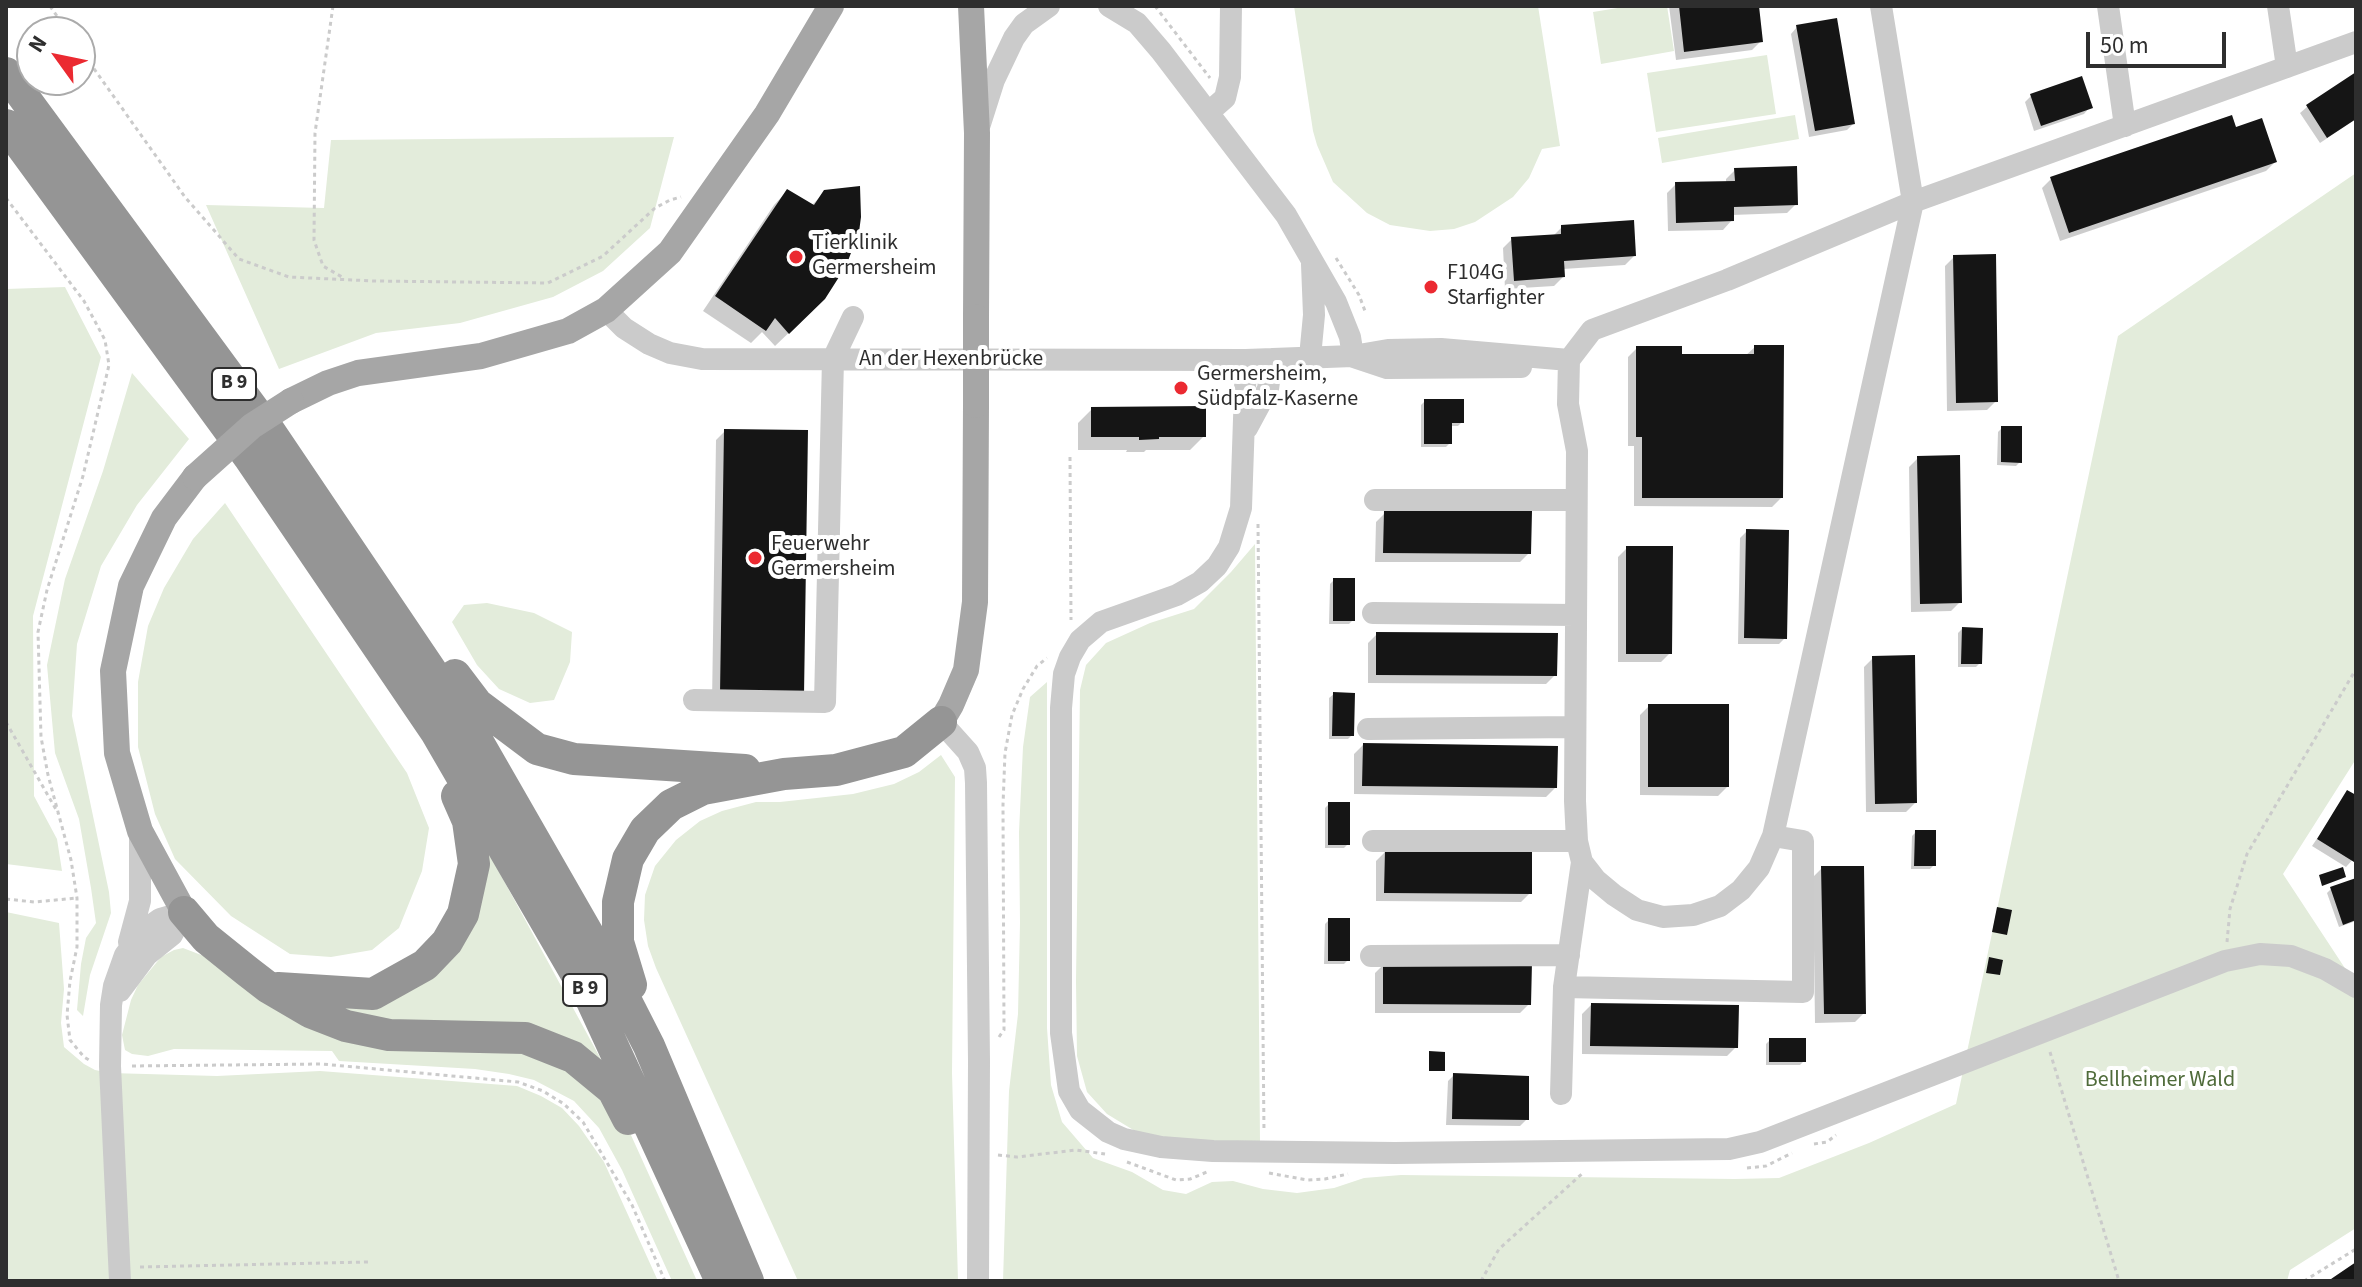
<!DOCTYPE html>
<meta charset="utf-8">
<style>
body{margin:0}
#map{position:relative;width:2362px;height:1287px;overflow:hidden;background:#fff;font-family:"Source Sans 3",sans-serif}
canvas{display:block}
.frame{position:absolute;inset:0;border:8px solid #2e2e2e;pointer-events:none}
.north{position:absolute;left:16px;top:16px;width:80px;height:80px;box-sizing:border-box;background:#fff;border:2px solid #ababab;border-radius:50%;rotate:303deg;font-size:22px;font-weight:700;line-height:32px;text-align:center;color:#2e2e2e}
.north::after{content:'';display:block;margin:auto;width:28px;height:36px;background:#eb2a31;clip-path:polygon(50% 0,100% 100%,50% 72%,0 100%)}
.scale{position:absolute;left:2086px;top:32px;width:140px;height:36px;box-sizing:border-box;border:4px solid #2e2e2e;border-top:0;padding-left:10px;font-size:24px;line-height:28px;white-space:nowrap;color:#2e2e2e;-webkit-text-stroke:6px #fff;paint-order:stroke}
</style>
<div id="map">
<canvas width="2362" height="1287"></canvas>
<div class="frame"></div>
<div class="north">N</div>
<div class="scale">50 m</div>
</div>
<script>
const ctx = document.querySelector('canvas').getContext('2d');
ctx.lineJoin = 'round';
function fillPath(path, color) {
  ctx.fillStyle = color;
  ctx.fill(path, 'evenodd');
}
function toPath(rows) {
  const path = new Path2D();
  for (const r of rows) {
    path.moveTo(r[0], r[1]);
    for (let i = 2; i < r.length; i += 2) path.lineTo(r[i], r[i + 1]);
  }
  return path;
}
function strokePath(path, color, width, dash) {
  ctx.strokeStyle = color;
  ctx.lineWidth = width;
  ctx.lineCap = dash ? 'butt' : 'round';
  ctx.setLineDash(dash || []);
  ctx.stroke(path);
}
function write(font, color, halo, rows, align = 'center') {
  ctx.font = font + ' "Source Sans 3",sans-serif';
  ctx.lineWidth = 8;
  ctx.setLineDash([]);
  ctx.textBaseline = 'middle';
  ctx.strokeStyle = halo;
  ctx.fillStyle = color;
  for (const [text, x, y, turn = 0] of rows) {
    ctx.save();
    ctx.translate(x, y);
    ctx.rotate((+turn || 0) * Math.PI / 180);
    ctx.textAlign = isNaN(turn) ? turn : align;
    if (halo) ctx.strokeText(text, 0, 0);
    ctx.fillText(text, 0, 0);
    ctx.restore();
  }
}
fillPath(toPath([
 [1294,6,1538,6,1560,146,1542,149,1529,178,1513,197,1475,222,1454,229,1430,231,1390,225,1367,213,1333,182,1317,145,1313,131],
 [1630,6,1667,6,1674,51,1601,64,1593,12],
 [1767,55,1776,114,1656,132,1647,73],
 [1795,115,1799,139,1662,163,1658,138],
 [674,137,650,228,603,271,553,297,460,323,376,333,279,369,206,205,324,208,331,140],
 [2356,173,2356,759,2283,874,2356,985,2356,1228,2290,1270,2287,1281,1003,1281,1009,1091,1018,1014,1020,923,1019,832,1023,747,1030,697,1047,682,1047,1028,1051,1085,1062,1122,1093,1158,1132,1172,1163,1190,1186,1194,1212,1182,1233,1181,1263,1189,1297,1193,1334,1188,1364,1178,1401,1175,1735,1179,1779,1178,1869,1143,1956,1104,2118,336],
 [65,287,101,357,33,616,34,796,57,839,62,871,6,864,6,289],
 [132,373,189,439,137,505,101,566,77,644,72,716,109,892,111,913,90,975,83,1016,77,1010,81,964,86,938,96,923,91,888,79,819,55,753,47,665,65,579,103,471],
 [225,503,407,773,429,828,422,871,399,928,372,950,331,957,290,954,231,916,175,859,155,814,138,747,138,682,148,626,164,588,193,539],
 [1255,544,1260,1142,1174,1140,1135,1131,1107,1114,1087,1092,1077,1056,1076,981,1080,690,1086,665,1106,643,1150,623,1194,609,1231,572],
 [487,603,534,613,572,632,570,662,554,700,530,703,499,689,477,665,452,622,464,605],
 [941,755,955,777,952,1073,958,1281,798,1281,656,968,648,946,644,920,645,895,655,866,676,840,700,821,722,811,756,802,780,802,853,794,894,784,919,772],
 [484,844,604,1065,417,1030,324,1005,403,991],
 [6,912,59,923,64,989,61,1023,64,1047,84,1064,95,1070,110,1073,217,1076,320,1071,517,1086,541,1096,562,1108,579,1126,604,1162,658,1281,6,1281],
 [183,948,209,958,269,1003,540,1050,621,1113,697,1281,672,1281,622,1170,599,1128,574,1101,534,1080,509,1074,475,1069,339,1061,332,1051,174,1049,148,1056,132,1054,125,1050,122,1035,131,1000,138,985,161,957,174,950]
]), '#e3ecdb');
fillPath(toPath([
 [1669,6,1757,6,1761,41,1752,50,1676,60],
 [1797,27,1853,124,1847,130,1809,137,1791,34],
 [2356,75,2356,119,2320,143,2300,113,2307,107],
 [2031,96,2090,107,2084,114,2034,131,2025,102],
 [2234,129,2275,162,2266,171,2060,241,2042,188,2051,179],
 [1735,170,1796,204,1787,213,1732,215,1732,220,1723,230,1668,231,1667,193,1676,184,1726,183,1726,179],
 [787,191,811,206,825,192,797,325,775,346,762,332,751,343,703,311,774,205],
 [1562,227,1634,256,1625,265,1563,269,1563,277,1554,286,1505,289,1503,248,1512,239,1552,237],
 [1954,257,1996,401,1987,410,1947,411,1945,266],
 [1755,347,1781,498,1772,507,1634,506,1634,446,1628,446,1628,357,1637,348,1680,356,1745,356],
 [1425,401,1462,422,1458,426,1450,426,1450,443,1446,447,1421,447,1421,405],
 [1092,409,1204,436,1190,450,1146,450,1144,452,1126,452,1127,450,1078,450,1078,423],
 [2002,428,2020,462,2016,466,1997,465,1998,432],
 [725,431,793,703,712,702,716,440],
 [1918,458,1960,602,1951,611,1911,612,1909,467],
 [1385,513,1529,553,1520,562,1375,562,1376,522],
 [1747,531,1785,638,1779,644,1738,644,1740,538],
 [1627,548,1670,653,1661,662,1618,662,1618,557],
 [1334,580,1353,620,1349,624,1329,624,1330,584],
 [1962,629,1980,663,1976,667,1958,667,1958,633],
 [1377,634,1555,675,1546,684,1368,683,1368,643],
 [1873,658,1915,803,1906,812,1866,812,1864,667],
 [1334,694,1352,735,1348,739,1329,739,1329,698],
 [1649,706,1727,787,1718,796,1640,795,1640,715],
 [1363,745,1555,788,1546,797,1354,794,1354,754],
 [2348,793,2356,798,2356,856,2346,867,2312,846],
 [1329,804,1348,844,1344,848,1325,848,1325,808],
 [1916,832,1934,865,1930,869,1911,869,1912,836],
 [1385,852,1530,893,1521,902,1376,901,1376,861],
 [1822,868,1864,1013,1855,1022,1815,1023,1813,877],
 [2356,880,2356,921,2339,927,2327,893,2331,889],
 [1329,920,1348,960,1344,964,1324,964,1325,924],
 [1384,964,1529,1004,1520,1013,1375,1013,1375,973],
 [1591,1005,1736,1047,1727,1056,1582,1054,1582,1014],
 [1770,1040,1804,1061,1800,1065,1766,1065,1766,1044],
 [1454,1075,1527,1119,1520,1126,1446,1125,1448,1081]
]), '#0003');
fillPath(toPath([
 [1679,6,1759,6,1763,42,1684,52],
 [1837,18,1855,124,1815,131,1796,25],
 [2356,72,2356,119,2327,138,2306,105],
 [2082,76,2093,108,2041,126,2030,94],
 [2232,115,2236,127,2262,118,2277,162,2069,233,2050,177],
 [1797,166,1798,205,1734,207,1734,221,1676,223,1675,182,1735,181,1734,168],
 [860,186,861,217,859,232,846,266,825,299,789,334,775,318,766,331,715,296,787,189,814,205,824,190],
 [1634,220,1636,256,1564,261,1565,277,1514,281,1511,237,1561,234,1561,225],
 [1996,254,1998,402,1956,403,1953,255],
 [1754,345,1784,345,1783,498,1642,498,1642,437,1636,437,1636,346,1682,346,1682,354,1754,354],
 [1424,399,1464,399,1464,423,1452,423,1452,444,1424,444],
 [1206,406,1206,437,1159,437,1159,439,1139,440,1139,437,1091,437,1091,407],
 [2001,426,2022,426,2022,463,2001,462],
 [724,429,808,430,804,695,720,694],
 [1960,455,1962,603,1920,604,1917,456],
 [1384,511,1532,511,1531,554,1383,553],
 [1746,529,1789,530,1787,639,1744,638],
 [1626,546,1673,546,1672,654,1626,654],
 [1333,578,1355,578,1355,621,1333,621],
 [1962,627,1983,628,1982,664,1961,664],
 [1376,632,1558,633,1557,676,1376,675],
 [1915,655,1917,803,1875,804,1872,656],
 [1333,692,1355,693,1354,736,1332,736],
 [1648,704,1729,704,1729,787,1648,787],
 [1363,743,1558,746,1557,788,1362,786],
 [2347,790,2356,795,2354,862,2317,839],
 [1328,802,1350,802,1350,845,1328,845],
 [1915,830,1936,830,1936,866,1914,866],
 [1385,850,1532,851,1532,894,1384,893],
 [1821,866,1864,866,1866,1014,1824,1014],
 [2343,867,2346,877,2322,886,2319,875],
 [2356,878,2356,920,2343,925,2330,887],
 [1997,907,2012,910,2007,935,1992,932],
 [1328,918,1350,918,1350,961,1328,961],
 [1989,957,2003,960,2000,975,1986,973],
 [1383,962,1532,962,1531,1005,1383,1004],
 [1591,1003,1739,1005,1738,1048,1590,1046],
 [1769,1038,1806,1038,1806,1062,1769,1062],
 [1429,1051,1445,1052,1445,1071,1429,1071],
 [1453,1073,1529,1076,1529,1120,1452,1119],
 [2356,1262,2356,1281,2332,1281,2331,1279]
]), '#151515');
strokePath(toPath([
 [50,6,68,32],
 [333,6,315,133,314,240,323,266,342,277],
 [1155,6,1210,78],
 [80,49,185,197,239,259,289,277,374,281,548,283,603,256,655,208,670,200,681,197],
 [6,198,84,301,105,340,109,365,83,476,47,590,38,632,41,737,48,775,71,860,77,898,77,947,70,981,67,1015,70,1040,84,1057,89,1060],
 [1336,258,1359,295,1365,311,1365,314],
 [1070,457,1071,620],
 [1258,524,1264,1132],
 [6,722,58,813],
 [6,899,34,902,77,898],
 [2227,942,2230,909,2247,854,2356,669],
 [999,1037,1004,1030,1003,805,1005,753,1012,715,1023,689,1037,666,1047,658],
 [2050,1052,2119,1281],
 [132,1066,322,1064,518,1082,543,1091,564,1104,583,1122,632,1205,665,1281],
 [1814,1144,1827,1142,1836,1135],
 [998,1155,1017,1157,1076,1150,1105,1154],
 [1127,1162,1176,1180,1190,1179,1207,1172],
 [1747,1168,1766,1166,1792,1153],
 [1269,1173,1307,1180,1325,1179,1348,1174],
 [140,1267,368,1262],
 [1481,1281,1499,1249,1584,1172],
 [2304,1281,2356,1249]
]), '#cbcbcb', 3, [4, 4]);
strokePath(toPath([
 [1109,6,1137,23,1161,51,1286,215,1336,302,1350,337,1353,356],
 [1881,6,1913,202,1773,836,1759,868,1741,890,1720,906,1693,915,1663,917,1637,910,1614,895,1596,880,1582,862,1577,841,1575,801,1577,451,1568,404,1569,360,1592,330,1727,280,1913,202,2356,42],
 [2108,6,2125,126],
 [2278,6,2287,67],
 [1209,112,1225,98,1230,77,1231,6],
 [980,124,994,80,1014,38,1024,24,1049,6],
 [606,310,624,328,649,344,670,353,702,359,1246,360,1353,356,1388,350,1441,349,1569,360],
 [1310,357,1314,315,1312,264],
 [1354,357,1387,368,1521,367],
 [1246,360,1241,508,1229,547,1217,566,1200,582,1177,595,1101,622,1080,640,1070,657,1064,674,1061,708,1061,1033,1069,1091,1080,1110,1108,1132,1124,1139,1161,1147,1213,1151,1395,1153,1729,1149,1760,1142,2225,961,2260,954,2291,956,2325,969,2356,987],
 [1247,428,1268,389,1272,359],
 [1375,500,1576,500],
 [1373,613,1575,615],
 [694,700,825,702,833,359,853,317],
 [941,722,968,752,975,768,976,783,979,1061,978,1281],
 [1368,729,1575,727],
 [1373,841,1577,841],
 [129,942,140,901,140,831],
 [1371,956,1569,955],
 [1564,987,1803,992,1803,841,1773,836],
 [120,991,147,955,172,935,184,912],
 [1561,1094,1564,987,1582,862],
 [120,1281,110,1066,111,1005,114,986,125,955,143,931,160,919,184,912]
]), '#cbcbcb', 22);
strokePath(toPath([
 [971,6,977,133,976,317],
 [291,401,328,383,358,373,481,356,568,331,606,310,670,252,767,114,831,6],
 [941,722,951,705,966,670,975,602,976,405],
 [184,912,140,831,117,753,113,671,131,586,164,518,195,477]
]), '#a6a6a6', 26);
strokePath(toPath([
 [6,73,270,432,471,730,623,995,649,1046,748,1281],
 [6,125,249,457,436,732,592,1001,721,1281],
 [455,675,477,704,537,749,574,759,745,770],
 [184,912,206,938,247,971,269,988,310,1012,346,1026,389,1035,525,1038,573,1057,613,1090,628,1119],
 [631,985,618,942,618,902,628,859,645,830,671,805,703,789,784,774,836,770,904,752,941,722],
 [278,988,373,994,425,965,447,942,463,914,474,864,468,821,457,796]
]), '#959595', 32);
strokePath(toPath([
 [976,317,976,405],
 [195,477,252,426,291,401]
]), '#a6a6a6', 26);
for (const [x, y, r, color] of [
 [796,257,8,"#eb2a31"],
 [1431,287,8,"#eb2a31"],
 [1181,388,8,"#eb2a31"],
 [755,558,8,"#eb2a31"]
]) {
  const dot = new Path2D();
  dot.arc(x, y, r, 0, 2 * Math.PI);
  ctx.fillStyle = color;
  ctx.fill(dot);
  strokePath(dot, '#fff', 3);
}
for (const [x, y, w] of [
 [234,384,44],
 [585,990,44]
]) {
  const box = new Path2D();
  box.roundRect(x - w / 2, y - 16, w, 32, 6);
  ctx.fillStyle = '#fff';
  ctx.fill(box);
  strokePath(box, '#2e2e2e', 2);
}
write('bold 20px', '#2e2e2e', null, [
 ["B 9",234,384],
 ["B 9",585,990]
]);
write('22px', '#2e2e2e', '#fff', [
 ["Tierklinik",812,244],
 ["Germersheim",812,269],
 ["F104G",1447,274],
 ["Starfighter",1447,299],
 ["Germersheim,",1197,375],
 ["Südpfalz-Kaserne",1197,400],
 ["Feuerwehr",771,545],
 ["Germersheim",771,570]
], 'left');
write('22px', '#2e2e2e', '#fff', [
 ["An der Hexenbrücke",951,360]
]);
write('22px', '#4f6b3a', '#fff', [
 ["Bellheimer Wald",2160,1081]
]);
</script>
